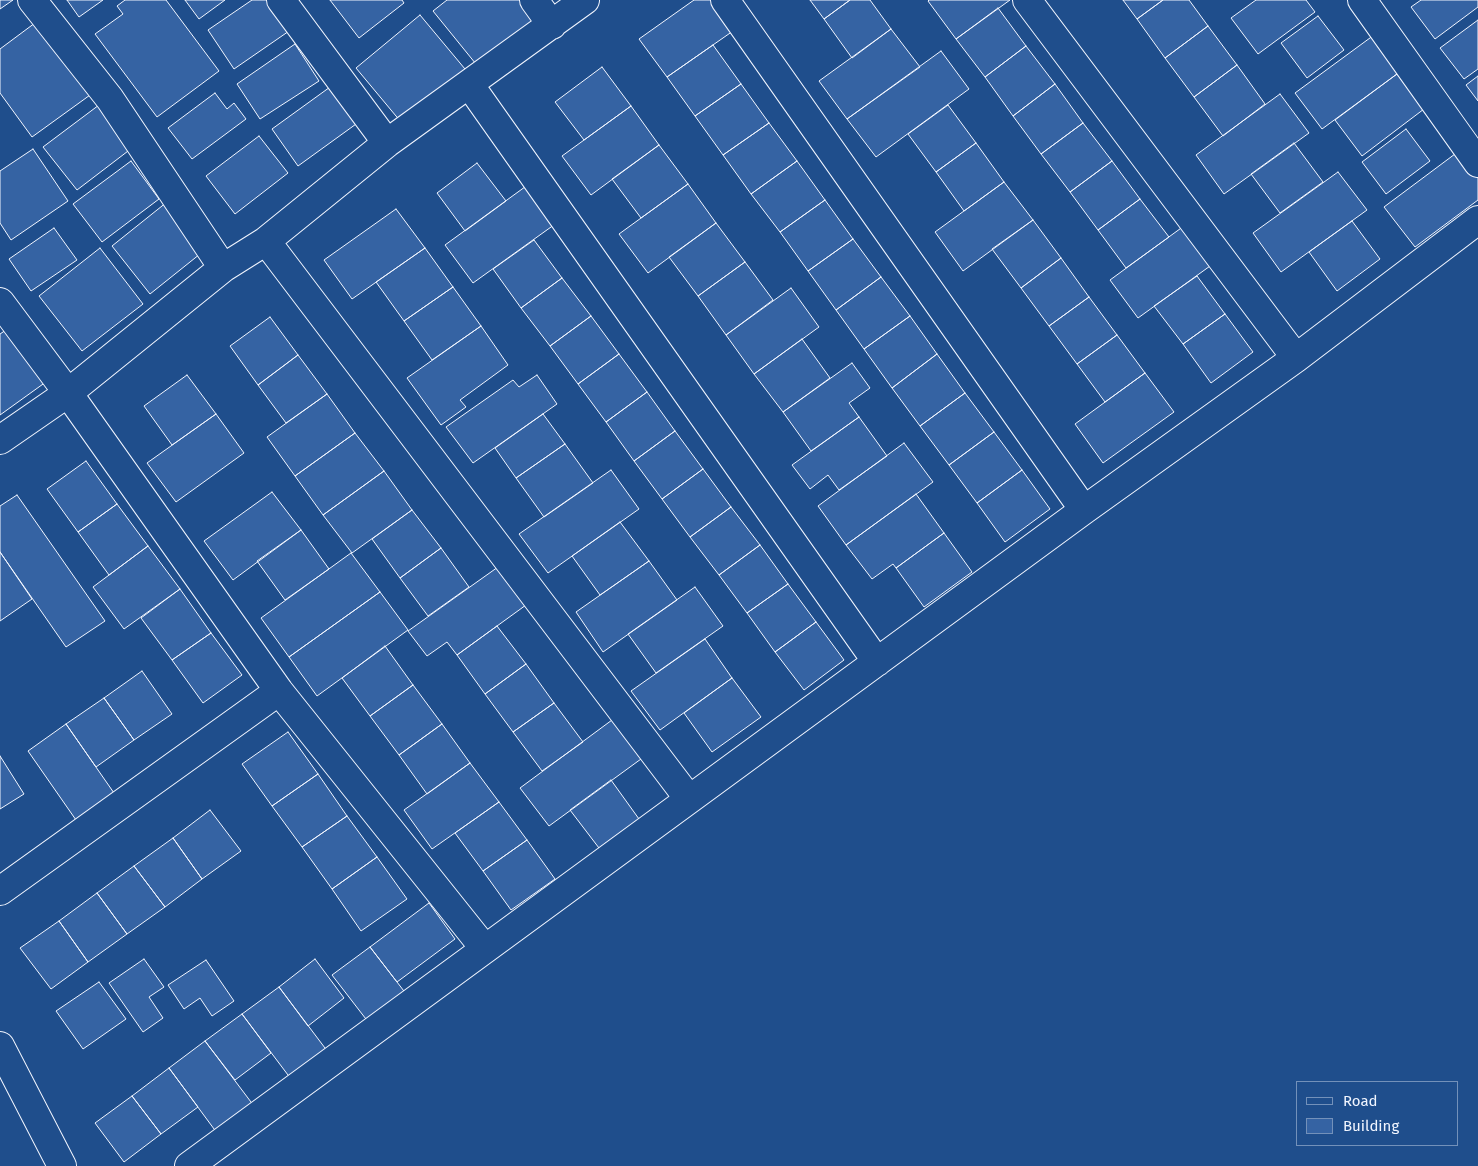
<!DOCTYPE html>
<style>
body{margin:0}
#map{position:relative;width:1478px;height:1166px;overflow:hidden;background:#1f4e8c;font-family:"Fira Sans",sans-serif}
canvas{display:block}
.legend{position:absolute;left:1296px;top:1081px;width:162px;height:65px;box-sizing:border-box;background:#1f4e8c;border:1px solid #7391ba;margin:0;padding:6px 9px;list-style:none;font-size:15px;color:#f2f6ff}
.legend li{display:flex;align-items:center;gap:10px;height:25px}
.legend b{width:25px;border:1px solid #7391ba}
</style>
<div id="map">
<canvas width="1478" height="1166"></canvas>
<ul class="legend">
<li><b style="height:6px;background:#1f4e8c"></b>Road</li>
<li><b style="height:14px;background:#3563a3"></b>Building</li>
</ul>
</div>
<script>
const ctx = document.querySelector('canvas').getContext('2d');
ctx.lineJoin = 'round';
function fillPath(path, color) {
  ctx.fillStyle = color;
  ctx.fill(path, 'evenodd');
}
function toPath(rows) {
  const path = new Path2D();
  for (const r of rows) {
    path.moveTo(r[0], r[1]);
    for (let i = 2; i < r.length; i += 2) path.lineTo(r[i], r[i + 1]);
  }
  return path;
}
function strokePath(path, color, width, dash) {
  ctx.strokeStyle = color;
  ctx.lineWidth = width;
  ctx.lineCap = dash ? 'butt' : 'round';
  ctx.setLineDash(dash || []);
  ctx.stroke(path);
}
const building = toPath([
 [0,0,13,0,0,9,0,0],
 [67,0,103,0,79,17,67,0],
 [125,0,166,0,219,71,157,117,95,34,123,14,117,6,125,0],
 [185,0,225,0,199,19,185,0],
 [252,0,271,0,292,29,234,69,208,30,252,0],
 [330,0,402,0,404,3,359,38,330,0],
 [447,0,520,0,538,22,480,69,433,11,447,0],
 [694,0,711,0,733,31,667,77,639,39,694,0],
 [810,0,850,0,824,19,810,0],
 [850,0,870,0,891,29,852,58,824,19,850,0],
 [929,0,1010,0,956,39,928,1,929,0],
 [1123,0,1163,0,1137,19,1123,0],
 [1163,0,1189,0,1208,26,1165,58,1137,19,1163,0],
 [1256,0,1306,0,1315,12,1258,54,1231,18,1256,0],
 [1421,0,1478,0,1478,7,1435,39,1411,7,1421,0],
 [998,8,1026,46,985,77,956,39,998,8],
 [420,15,470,75,406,128,356,68,420,15],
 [1318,16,1344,50,1307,78,1281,43,1318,16],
 [43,17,97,90,32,137,0,93,0,49,43,17],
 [1478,20,1478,69,1464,79,1440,48,1478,20],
 [1208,26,1237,65,1194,97,1165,58,1208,26],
 [891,29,920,67,847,119,819,81,891,29],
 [1374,35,1401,71,1322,129,1295,93,1374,35],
 [295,44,319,81,260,119,237,84,295,44],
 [713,45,741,84,695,116,667,77,713,45],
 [1026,46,1055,84,1013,116,985,77,1026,46],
 [941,51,969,89,876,157,847,119,941,51],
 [1237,65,1265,104,1223,136,1194,97,1237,65],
 [602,67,631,106,584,140,555,102,602,67],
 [1397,74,1424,109,1362,156,1335,120,1397,74],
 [1478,76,1478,101,1466,85,1478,76],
 [337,82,363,119,298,166,272,129,337,82],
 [741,84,769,123,723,155,695,116,741,84],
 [1055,84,1083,123,1041,154,1013,116,1055,84],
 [215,93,227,109,234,103,246,119,192,159,168,128,215,93],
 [1280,94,1309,133,1224,194,1196,155,1280,94],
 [99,105,132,148,77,190,43,147,99,105],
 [948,105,976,143,936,172,908,134,948,105],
 [631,106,659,145,591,195,562,156,631,106],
 [769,123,797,161,751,194,723,155,769,123],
 [1083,123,1112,161,1070,192,1041,154,1083,123],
 [1406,129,1430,161,1386,194,1362,162,1406,129],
 [259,136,288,173,235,214,206,176,259,136],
 [976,143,1004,182,964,211,936,172,976,143],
 [1294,143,1323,182,1280,213,1251,174,1294,143],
 [659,145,688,184,641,218,612,179,659,145],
 [33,149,68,201,11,240,0,223,0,171,33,149],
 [1459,151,1478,176,1478,200,1415,247,1384,207,1459,151],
 [131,161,159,199,102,242,73,204,131,161],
 [797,161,825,200,780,232,751,194,797,161],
 [1112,161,1140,199,1098,230,1070,192,1112,161],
 [477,163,506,201,465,231,437,193,477,163],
 [1338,172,1367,210,1281,272,1253,233,1338,172],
 [1004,182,1033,220,963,271,935,232,1004,182],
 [529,184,558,222,473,283,445,245,529,184],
 [688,184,716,223,648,273,619,234,688,184],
 [1140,199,1169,237,1126,268,1098,230,1140,199],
 [825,200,853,239,808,271,780,232,825,200],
 [167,202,205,250,150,294,112,246,167,202],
 [396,209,425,248,352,299,324,260,396,209],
 [1033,220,1061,258,1021,288,992,249,1033,220],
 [1352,221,1380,259,1337,291,1309,252,1352,221],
 [716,223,745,262,698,296,669,257,716,223],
 [1188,223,1217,261,1138,318,1110,280,1188,223],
 [54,228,77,260,31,291,9,259,54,228],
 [853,239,881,277,836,310,808,271,853,239],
 [534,240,562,278,521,308,493,269,534,240],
 [100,248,143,304,82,351,39,296,100,248],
 [425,248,453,287,404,321,376,282,425,248],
 [1061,258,1089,297,1049,326,1021,288,1061,258],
 [745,262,773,300,726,335,698,296,745,262],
 [1197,276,1225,314,1183,344,1154,306,1197,276],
 [881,277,910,316,864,349,836,310,881,277],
 [562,278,591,316,550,346,521,308,562,278],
 [453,287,481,326,432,360,404,321,453,287],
 [791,288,819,327,754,374,726,335,791,288],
 [1089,297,1117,335,1077,364,1049,326,1089,297],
 [1225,314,1253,352,1211,383,1183,344,1225,314],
 [591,316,619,354,578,384,550,346,591,316],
 [910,316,937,354,892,388,864,349,910,316],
 [270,317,298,355,258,385,230,346,270,317],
 [12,326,50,379,0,415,0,334,12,326],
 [481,326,508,365,460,400,466,407,441,425,407,378,481,326],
 [1117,335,1145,373,1105,402,1077,364,1117,335],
 [802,339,830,378,783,412,754,374,802,339],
 [619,354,647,392,606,422,578,384,619,354],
 [937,354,965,393,920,426,892,388,937,354],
 [298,355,327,394,286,423,258,385,298,355],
 [852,363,870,388,849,403,859,417,811,451,783,412,852,363],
 [1145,373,1174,412,1103,463,1075,424,1145,373],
 [187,375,216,414,172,445,144,406,187,375],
 [537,375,557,404,473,463,446,427,513,380,519,387,537,375],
 [647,392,675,431,634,461,606,422,647,392],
 [965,393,994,432,949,465,920,426,965,393],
 [327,394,355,433,295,476,267,437,327,394],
 [216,414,244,453,176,502,147,463,216,414],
 [543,414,565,444,516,478,495,448,543,414],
 [859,417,887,456,839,490,828,475,810,489,792,465,859,417],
 [675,431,703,469,662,499,634,461,675,431],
 [994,432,1022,470,977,503,949,465,994,432],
 [355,433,384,471,323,515,295,476,355,433],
 [904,443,933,482,846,545,818,506,904,443],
 [565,444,593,483,544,517,516,478,565,444],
 [86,461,117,504,78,532,47,489,86,461],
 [703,469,731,507,690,537,662,499,703,469],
 [611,470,639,509,548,573,519,534,611,470],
 [1022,470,1050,509,1005,542,977,503,1022,470],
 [384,471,412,510,352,553,323,515,384,471],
 [272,492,301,530,233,580,204,541,272,492],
 [916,494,944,533,896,568,893,564,872,579,846,545,916,494],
 [17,495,105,621,66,647,0,552,0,506,17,495],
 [117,504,148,546,109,575,78,532,117,504],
 [731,507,760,545,719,575,690,537,731,507],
 [412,510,441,548,400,578,372,539,412,510],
 [620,522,649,561,600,595,572,556,620,522],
 [301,530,329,569,285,600,257,561,301,530],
 [944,533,972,572,924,607,896,568,944,533],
 [760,545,788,584,747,613,719,575,760,545],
 [148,546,180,589,124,629,93,587,148,546],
 [441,548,469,587,428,616,400,578,441,548],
 [0,552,32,599,0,621,0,552],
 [351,553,380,592,289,657,261,618,351,553],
 [649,561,677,600,603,652,576,612,649,561],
 [498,567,526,605,457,655,447,642,427,656,408,631,498,567],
 [788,584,816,622,775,652,747,613,788,584],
 [695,587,723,626,656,673,628,634,695,587],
 [180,589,211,633,172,660,141,618,180,589],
 [380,592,408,630,317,696,289,657,380,592],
 [816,622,844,660,804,690,775,652,816,622],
 [497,626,526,664,485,694,457,655,497,626],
 [211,633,242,675,203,703,172,660,211,633],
 [705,639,732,678,660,730,631,691,705,639],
 [385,646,413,685,370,716,342,678,385,646],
 [526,664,554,703,513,732,485,694,526,664],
 [142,671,172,714,134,740,104,698,142,671],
 [732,678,761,717,712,752,684,713,732,678],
 [413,685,442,724,399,755,370,716,413,685],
 [104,698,134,740,96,767,66,724,104,698],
 [554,703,583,742,542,771,513,732,554,703],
 [612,720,641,759,549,826,520,788,612,720],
 [66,724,114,793,76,820,28,751,66,724],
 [442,724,470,763,427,794,399,755,442,724],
 [288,732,318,774,272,806,242,764,288,732],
 [0,756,24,794,0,809,0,756],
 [470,763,499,802,432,849,404,810,470,763],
 [318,774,347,816,302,847,272,806,318,774],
 [611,780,639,819,599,848,570,810,611,780],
 [499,802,527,840,483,871,455,833,499,802],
 [210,810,241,851,202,879,173,838,210,810],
 [347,816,377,857,332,889,302,847,347,816],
 [173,838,202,879,165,907,134,866,173,838],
 [527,840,555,879,511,910,483,871,527,840],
 [377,857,407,899,361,931,332,889,377,857],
 [134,866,165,907,127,934,97,893,134,866],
 [97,893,127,934,88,962,59,921,97,893],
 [429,903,455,939,397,982,370,947,429,903],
 [59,921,88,962,51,989,20,948,59,921],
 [370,947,407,995,369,1023,332,975,370,947],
 [144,959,164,987,149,997,163,1018,143,1032,109,983,144,959],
 [315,959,344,998,308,1026,279,987,315,959],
 [206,960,234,1001,212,1016,200,998,184,1009,168,985,206,960],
 [99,982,126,1019,83,1049,56,1011,99,982],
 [279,987,328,1052,291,1079,242,1014,279,987],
 [242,1014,271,1053,235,1080,205,1041,242,1014],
 [205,1041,254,1106,217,1133,169,1068,205,1041],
 [169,1068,198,1107,161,1134,132,1096,169,1068],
 [132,1096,161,1134,124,1162,95,1123,132,1096]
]);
fillPath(building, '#3563a3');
strokePath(building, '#f2f6ff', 1);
const minor = toPath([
 [32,0,110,99,223,268],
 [281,0,387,143],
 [534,0,552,25],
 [725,0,1084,510],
 [1027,0,1296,358],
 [1362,0,1478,163],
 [469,84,877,662],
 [266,241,689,799],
 [0,302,68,393,279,691,485,949],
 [0,440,68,393,223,268,266,241,387,143,585,0],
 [0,891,279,691],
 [0,1046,62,1166],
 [189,1166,1084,510,1296,358,1478,220]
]);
strokePath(minor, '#f2f6ff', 30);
strokePath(minor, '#1f4e8c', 28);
</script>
